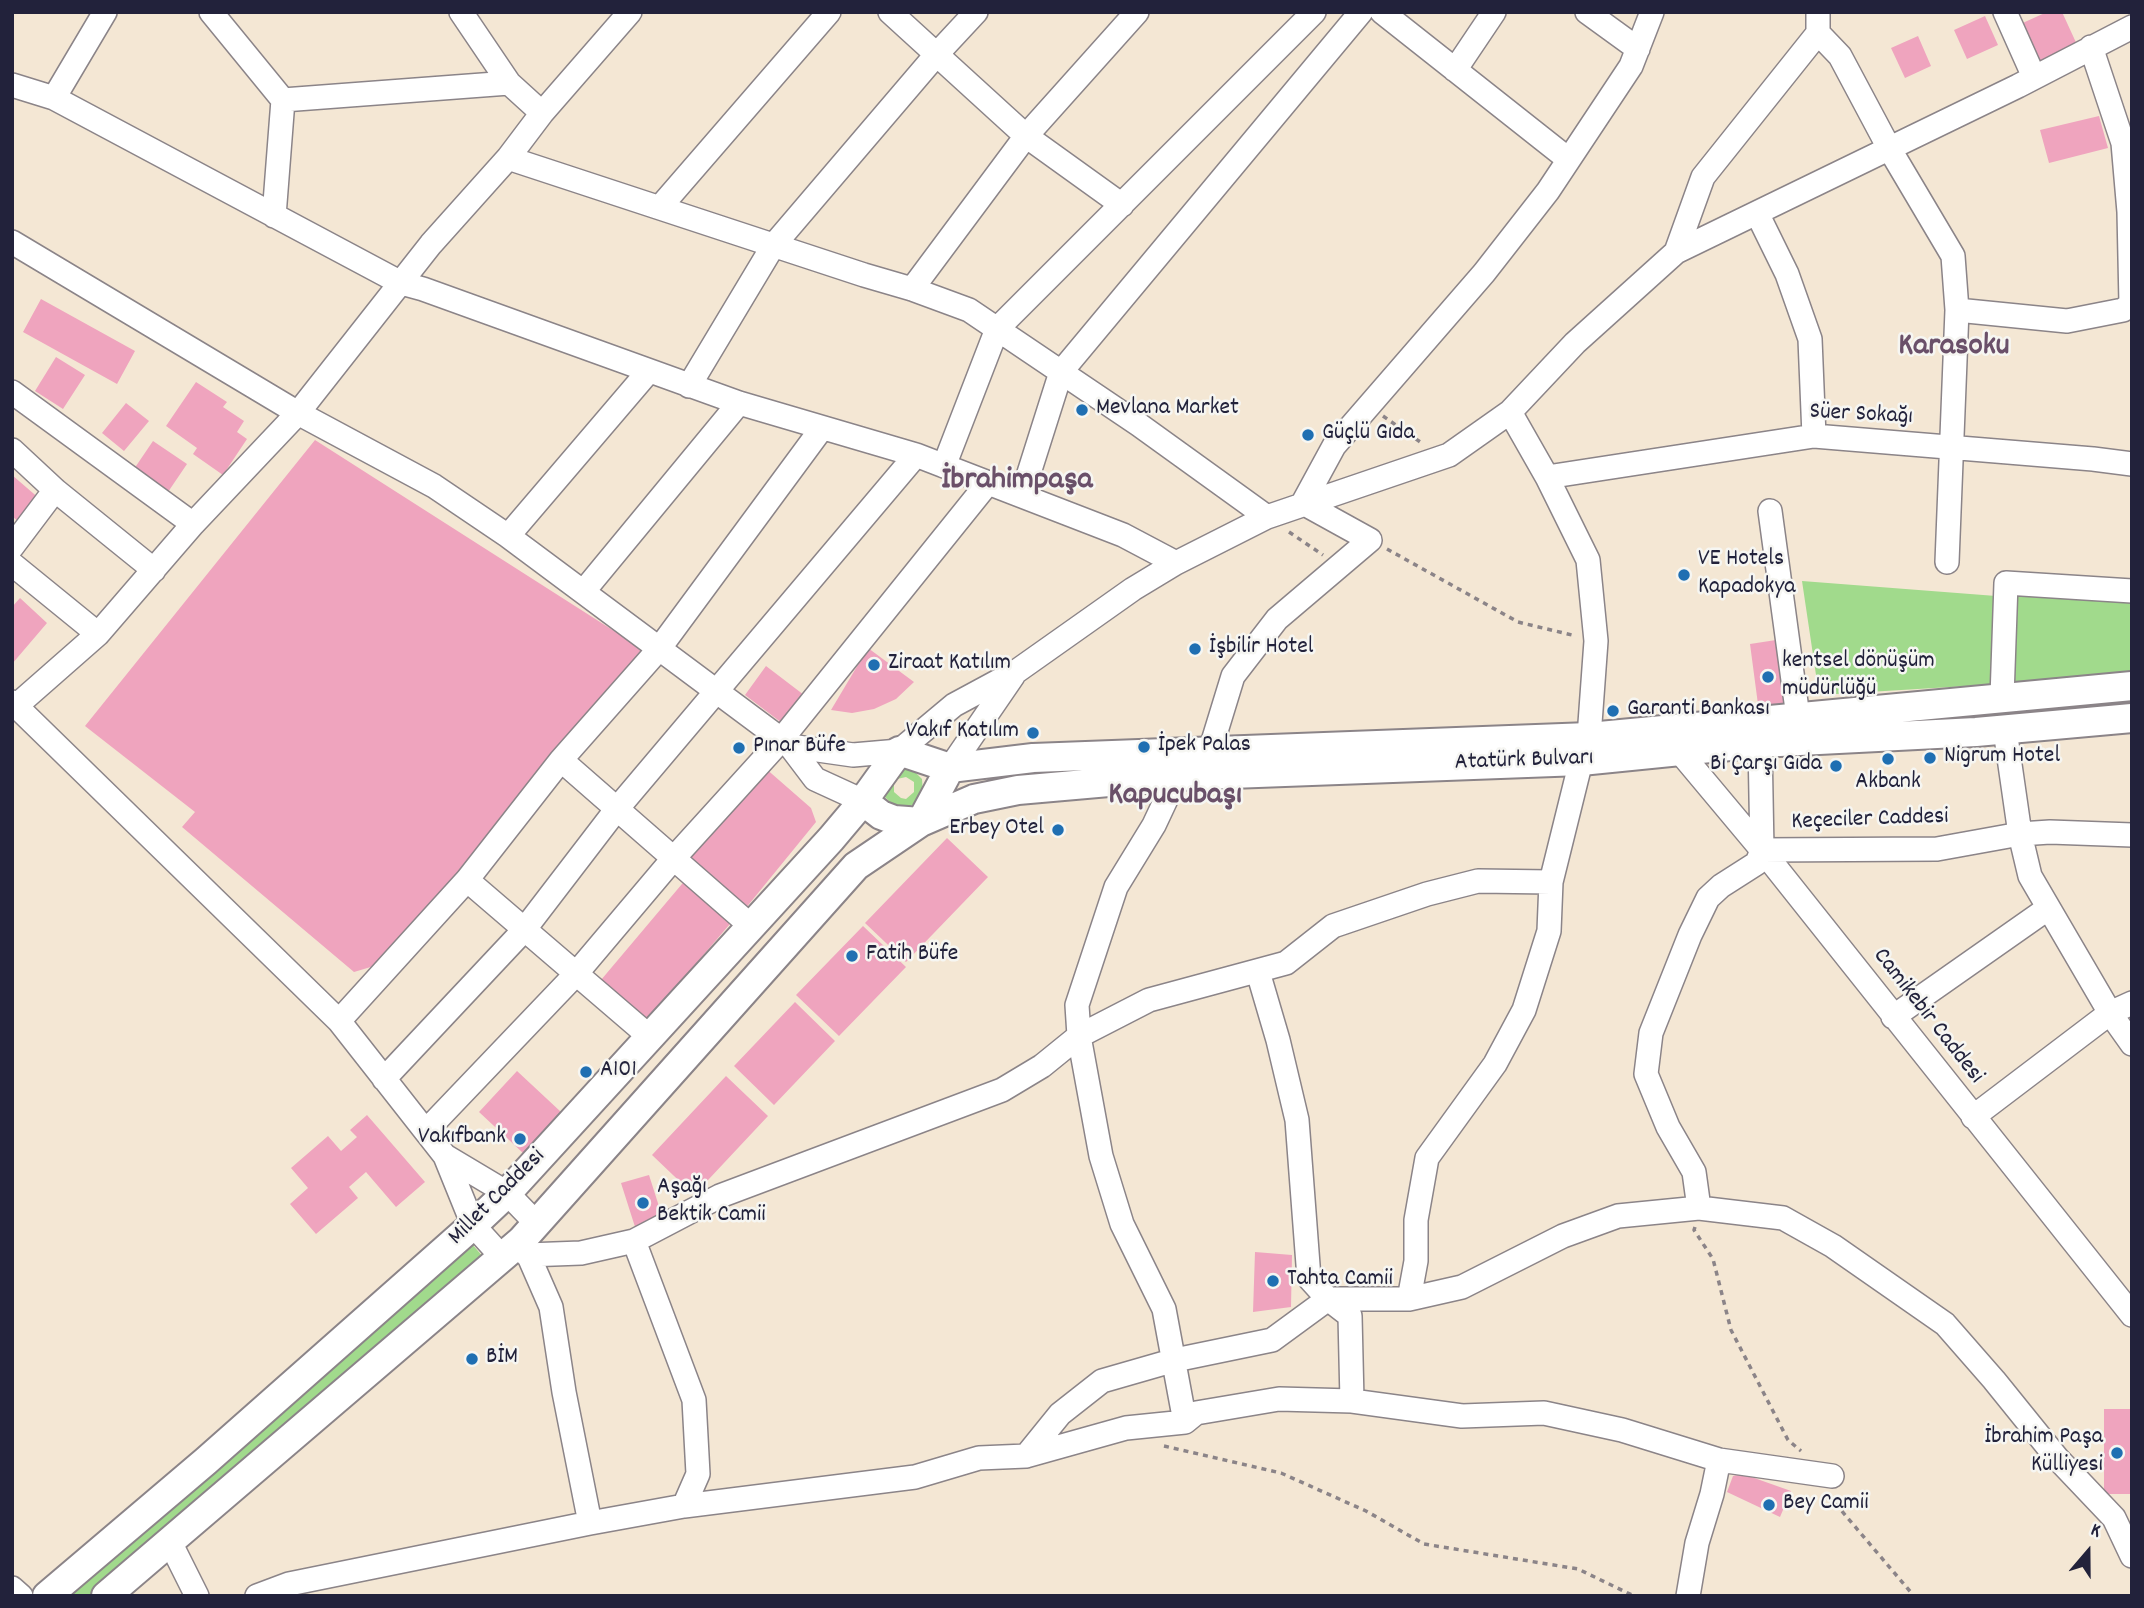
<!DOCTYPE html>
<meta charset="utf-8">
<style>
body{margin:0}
#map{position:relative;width:2144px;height:1608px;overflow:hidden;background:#f4e7d4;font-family:Dekko,sans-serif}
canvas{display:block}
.frame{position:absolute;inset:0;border:14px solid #22223b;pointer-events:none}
.north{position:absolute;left:2053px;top:1517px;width:70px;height:70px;-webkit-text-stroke:5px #f6f6f2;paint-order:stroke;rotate:20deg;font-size:19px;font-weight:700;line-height:28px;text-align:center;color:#22223b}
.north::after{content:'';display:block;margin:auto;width:24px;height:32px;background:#22223b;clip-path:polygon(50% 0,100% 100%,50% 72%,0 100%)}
</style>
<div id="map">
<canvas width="2144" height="1608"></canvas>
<div class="frame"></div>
<div class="north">K</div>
</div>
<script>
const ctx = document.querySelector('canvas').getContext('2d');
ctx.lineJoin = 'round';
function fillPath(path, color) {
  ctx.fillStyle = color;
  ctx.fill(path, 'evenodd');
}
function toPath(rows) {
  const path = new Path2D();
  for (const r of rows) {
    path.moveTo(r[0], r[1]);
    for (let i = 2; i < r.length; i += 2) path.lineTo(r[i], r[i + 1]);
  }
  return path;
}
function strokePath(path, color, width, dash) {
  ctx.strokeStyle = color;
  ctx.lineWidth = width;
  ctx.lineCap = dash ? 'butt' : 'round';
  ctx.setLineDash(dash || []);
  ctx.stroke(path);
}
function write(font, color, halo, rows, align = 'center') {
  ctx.font = font + ' Dekko,sans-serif';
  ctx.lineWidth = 5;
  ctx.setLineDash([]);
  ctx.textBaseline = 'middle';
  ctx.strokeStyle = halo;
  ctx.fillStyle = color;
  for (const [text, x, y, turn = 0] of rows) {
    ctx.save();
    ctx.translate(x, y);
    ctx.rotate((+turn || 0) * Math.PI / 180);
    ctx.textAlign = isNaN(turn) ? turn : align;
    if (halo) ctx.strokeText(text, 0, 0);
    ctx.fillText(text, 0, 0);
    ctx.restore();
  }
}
fillPath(toPath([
 [1802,581,1996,596,2132,600,2132,676,1819,695],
 [898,768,912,769,922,779,923,794,919,800,908,808,894,806,884,796,883,790],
 [906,777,914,782,914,792,906,799,901,798,894,792,894,783,897,779],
 [472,1244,484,1258,94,1596,70,1596,282,1412]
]), '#a1da8c');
fillPath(toPath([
 [2047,12,2062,12,2079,49,2036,69,2016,26],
 [1985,16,1998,45,1967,59,1954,30],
 [1918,36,1931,66,1905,78,1891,48],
 [2099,116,2108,148,2049,163,2040,130],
 [41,299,135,351,117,384,23,332],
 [56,357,85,375,63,409,35,391],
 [196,382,227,402,223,407,244,421,237,432,247,439,223,475,193,454,197,448,166,426],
 [126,403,149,421,124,451,102,433],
 [315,440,647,652,384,963,354,972,182,827,195,812,85,726],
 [153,441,187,464,168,492,134,469],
 [12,475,41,500,20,523,12,516],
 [20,598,47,623,12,664,12,607],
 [1776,640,1785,709,1759,712,1750,644],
 [868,648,914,682,896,699,874,709,852,713,831,710],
 [766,666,804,695,782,723,745,695],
 [764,767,811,808,816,822,745,909,687,862],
 [947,838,988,877,906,962,865,923],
 [687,878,735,918,648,1020,601,980],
 [863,926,906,967,839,1036,796,995],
 [795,1002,835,1041,774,1105,734,1066],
 [517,1071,561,1112,523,1153,479,1112],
 [726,1076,768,1116,694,1195,652,1155],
 [367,1115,425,1182,396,1207,366,1172,349,1187,358,1198,316,1234,290,1204,308,1188,291,1168,328,1136,341,1151,357,1137,350,1130],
 [649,1175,664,1222,636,1230,621,1183],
 [1255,1252,1292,1255,1291,1307,1253,1312],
 [2104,1409,2132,1409,2132,1494,2104,1494],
 [1743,1474,1791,1491,1780,1517,1727,1492,1733,1476]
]), '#efa4be');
const minor = toPath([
 [211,12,283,100,509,83],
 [461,12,509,83,542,113],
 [890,12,1026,136,1122,205],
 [1382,12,1568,159],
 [1587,12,1638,49],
 [2005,12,2034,77],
 [1818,33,1840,56,1889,148,1953,256,1957,310,1947,562],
 [1455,70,1494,12],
 [12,85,54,98,401,283,423,289,739,403,916,455,1123,535,1176,563],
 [54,98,105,12],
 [508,158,864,275,912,289,969,310,1138,424,1267,517],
 [661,206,829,12],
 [1757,213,1787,274,1810,339,1814,436],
 [274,216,283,100],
 [12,242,298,413,434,486,508,536,790,746,815,779,863,801],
 [1676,252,1703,177,1818,33,1818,12],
 [912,289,1026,136,1137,12],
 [1957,310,2067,321,2123,310,2131,304,2129,212,2123,143,2091,47],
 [689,386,773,246,936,55,976,12],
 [12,392,193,524],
 [1510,412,1547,477,1588,560,1596,641,1589,737],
 [12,450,55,490,154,570],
 [944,466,997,329,1314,12],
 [1547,477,1814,436,2093,459,2132,464],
 [1022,495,1061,372,1361,12],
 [1303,503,1334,446,1484,273,1548,191,1631,66,1652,12],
 [1770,511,1798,717],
 [508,536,648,372],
 [12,547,55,490],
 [12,564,98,634],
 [583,592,739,403],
 [2002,697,2006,583,2132,591],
 [12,702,339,1021,445,1156,473,1225,502,1257],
 [12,707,16,706,98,634,193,524,298,413,431,244,508,158,542,113,630,12],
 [2005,730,2020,834,2030,876,2110,1013,2132,1044],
 [790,746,853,755,899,751,954,705,1017,671,1133,589,1176,563,1267,517,1449,455,1510,412,1575,343,1676,252,2018,86,2132,27],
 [1210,751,1233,676,1277,619,1370,540,1303,503],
 [1680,752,1762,850,2132,1315],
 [561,760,751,926],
 [950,768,1013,676],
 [1177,776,1154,825,1116,887,1077,1005,1079,1036,1101,1156,1122,1224,1164,1309,1185,1422],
 [1762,850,1937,849,2020,834,2050,832,2132,835],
 [467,880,650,1037],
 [1258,972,1278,1040,1297,1120,1309,1278,1328,1299,1350,1316,1352,1401],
 [1893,1017,2047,909],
 [339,1021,467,880,561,760,659,649,822,428],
 [384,1079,524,930,616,810,916,455],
 [1973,1117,2110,1013,2132,1003],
 [426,1131,575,975,673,859,781,740,987,484],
 [445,1156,507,1193,537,1224],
 [1699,1208,1694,1172,1668,1127,1646,1074,1651,1033,1690,935,1708,898,1721,886,1757,863,1762,850,1760,743],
 [634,1241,694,1400,698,1474,684,1506],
 [523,1243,551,1307,564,1392,590,1523],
 [527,1255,581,1253,634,1241,720,1196,1002,1090,1042,1066,1079,1036,1149,1000,1286,963,1333,926,1427,894,1478,881,1551,882],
 [1409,1299,1416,1261,1416,1220,1427,1158,1495,1064,1524,1010,1549,931,1551,882,1581,761],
 [1026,1456,1060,1414,1102,1381,1175,1360,1272,1340,1328,1299,1409,1299,1462,1287,1563,1236,1618,1216,1699,1208,1783,1218,1833,1246,1945,1324,1994,1380,2057,1458,2114,1518,2132,1556],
 [170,1542,197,1596],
 [12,1588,21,1596],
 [257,1596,289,1584,590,1523,684,1506,915,1477,979,1458,1026,1456,1126,1428,1185,1422,1196,1413,1279,1399,1352,1401,1462,1416,1544,1413,1622,1430,1719,1460,1832,1476],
 [1688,1596,1697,1543,1712,1494,1719,1460]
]);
const major = toPath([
 [863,801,881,815,894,820,921,822,974,799,1018,790,1177,776,1581,761,1760,743,1976,732,2132,718],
 [47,1596,206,1461,473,1225,507,1193,831,839,863,801,899,751,950,768,1033,758,1589,737,2132,686],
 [106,1596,521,1241,856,866,921,822,950,768]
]);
strokePath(minor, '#8b8488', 26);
strokePath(major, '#8b8488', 32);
strokePath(toPath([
 [1383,416,1423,444],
 [1289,532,1323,555],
 [1387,549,1518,622,1576,636],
 [1695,1227,1694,1230,1713,1259,1731,1330,1788,1440,1801,1451],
 [1164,1446,1281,1473,1366,1511,1424,1544,1578,1569,1634,1596],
 [1829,1496,1914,1596]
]), '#8b8488', 3.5, [5, 5]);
strokePath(minor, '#fff', 23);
strokePath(major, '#fff', 28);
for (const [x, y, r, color] of [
 [1082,410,7,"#1f6fb2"],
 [1308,435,7,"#1f6fb2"],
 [1684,575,7,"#1f6fb2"],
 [1195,649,7,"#1f6fb2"],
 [874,665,7,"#1f6fb2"],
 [1768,677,7,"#1f6fb2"],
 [1613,711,7,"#1f6fb2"],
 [1033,733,7,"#1f6fb2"],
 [1144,747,7,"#1f6fb2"],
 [739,748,7,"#1f6fb2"],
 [1930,758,7,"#1f6fb2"],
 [1888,759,7,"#1f6fb2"],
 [1836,766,7,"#1f6fb2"],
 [1058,830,7,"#1f6fb2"],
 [852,956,7,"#1f6fb2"],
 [586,1072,7,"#1f6fb2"],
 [520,1139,7,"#1f6fb2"],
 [643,1203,7,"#1f6fb2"],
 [1273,1281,7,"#1f6fb2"],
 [472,1359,7,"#1f6fb2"],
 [2117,1453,7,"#1f6fb2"],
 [1769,1505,7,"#1f6fb2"]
]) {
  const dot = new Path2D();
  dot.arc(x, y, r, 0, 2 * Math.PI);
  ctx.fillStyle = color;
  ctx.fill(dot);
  strokePath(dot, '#f6f6f2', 2.5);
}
write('24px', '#22223b', '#f6f6f2', [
 ["Mevlana Market",1096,410],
 ["Güçlü Gıda",1322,435],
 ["VE Hotels",1698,561],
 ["Kapadokya",1698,589],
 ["İşbilir Hotel",1209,649],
 ["kentsel dönüşüm",1782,663],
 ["müdürlüğü",1782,691],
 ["Ziraat Katılım",888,665],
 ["Garanti Bankası",1627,711],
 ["Vakıf Katılım",1019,733,"right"],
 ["İpek Palas",1158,747],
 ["Pınar Büfe",753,748],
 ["Nigrum Hotel",1944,758],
 ["Bi Çarşı Gıda",1822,766,"right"],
 ["Akbank",1888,784,"center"],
 ["Erbey Otel",1044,830,"right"],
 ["Fatih Büfe",866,956],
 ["A101",600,1072],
 ["Vakıfbank",506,1139,"right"],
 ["Aşağı",657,1189],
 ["Bektik Camii",657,1217],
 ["Tahta Camii",1287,1281],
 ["BİM",486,1359],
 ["İbrahim Paşa",2103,1439,"right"],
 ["Külliyesi",2103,1467,"right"],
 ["Bey Camii",1783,1505]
], 'left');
write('24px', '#22223b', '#f6f6f2', [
 ["Süer Sokağı",1861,416,3],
 ["Atatürk Bulvarı",1524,762,-2],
 ["Keçeciler Caddesi",1870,821,-2],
 ["Camikebir Caddesi",1927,1017,52],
 ["Millet Caddesi",498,1198,-45]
]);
write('bold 32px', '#6a5069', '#f6f6f2', [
 ["Karasoku",1954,349],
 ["İbrahimpaşa",1017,483],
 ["Kapucubaşı",1175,798]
]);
</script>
